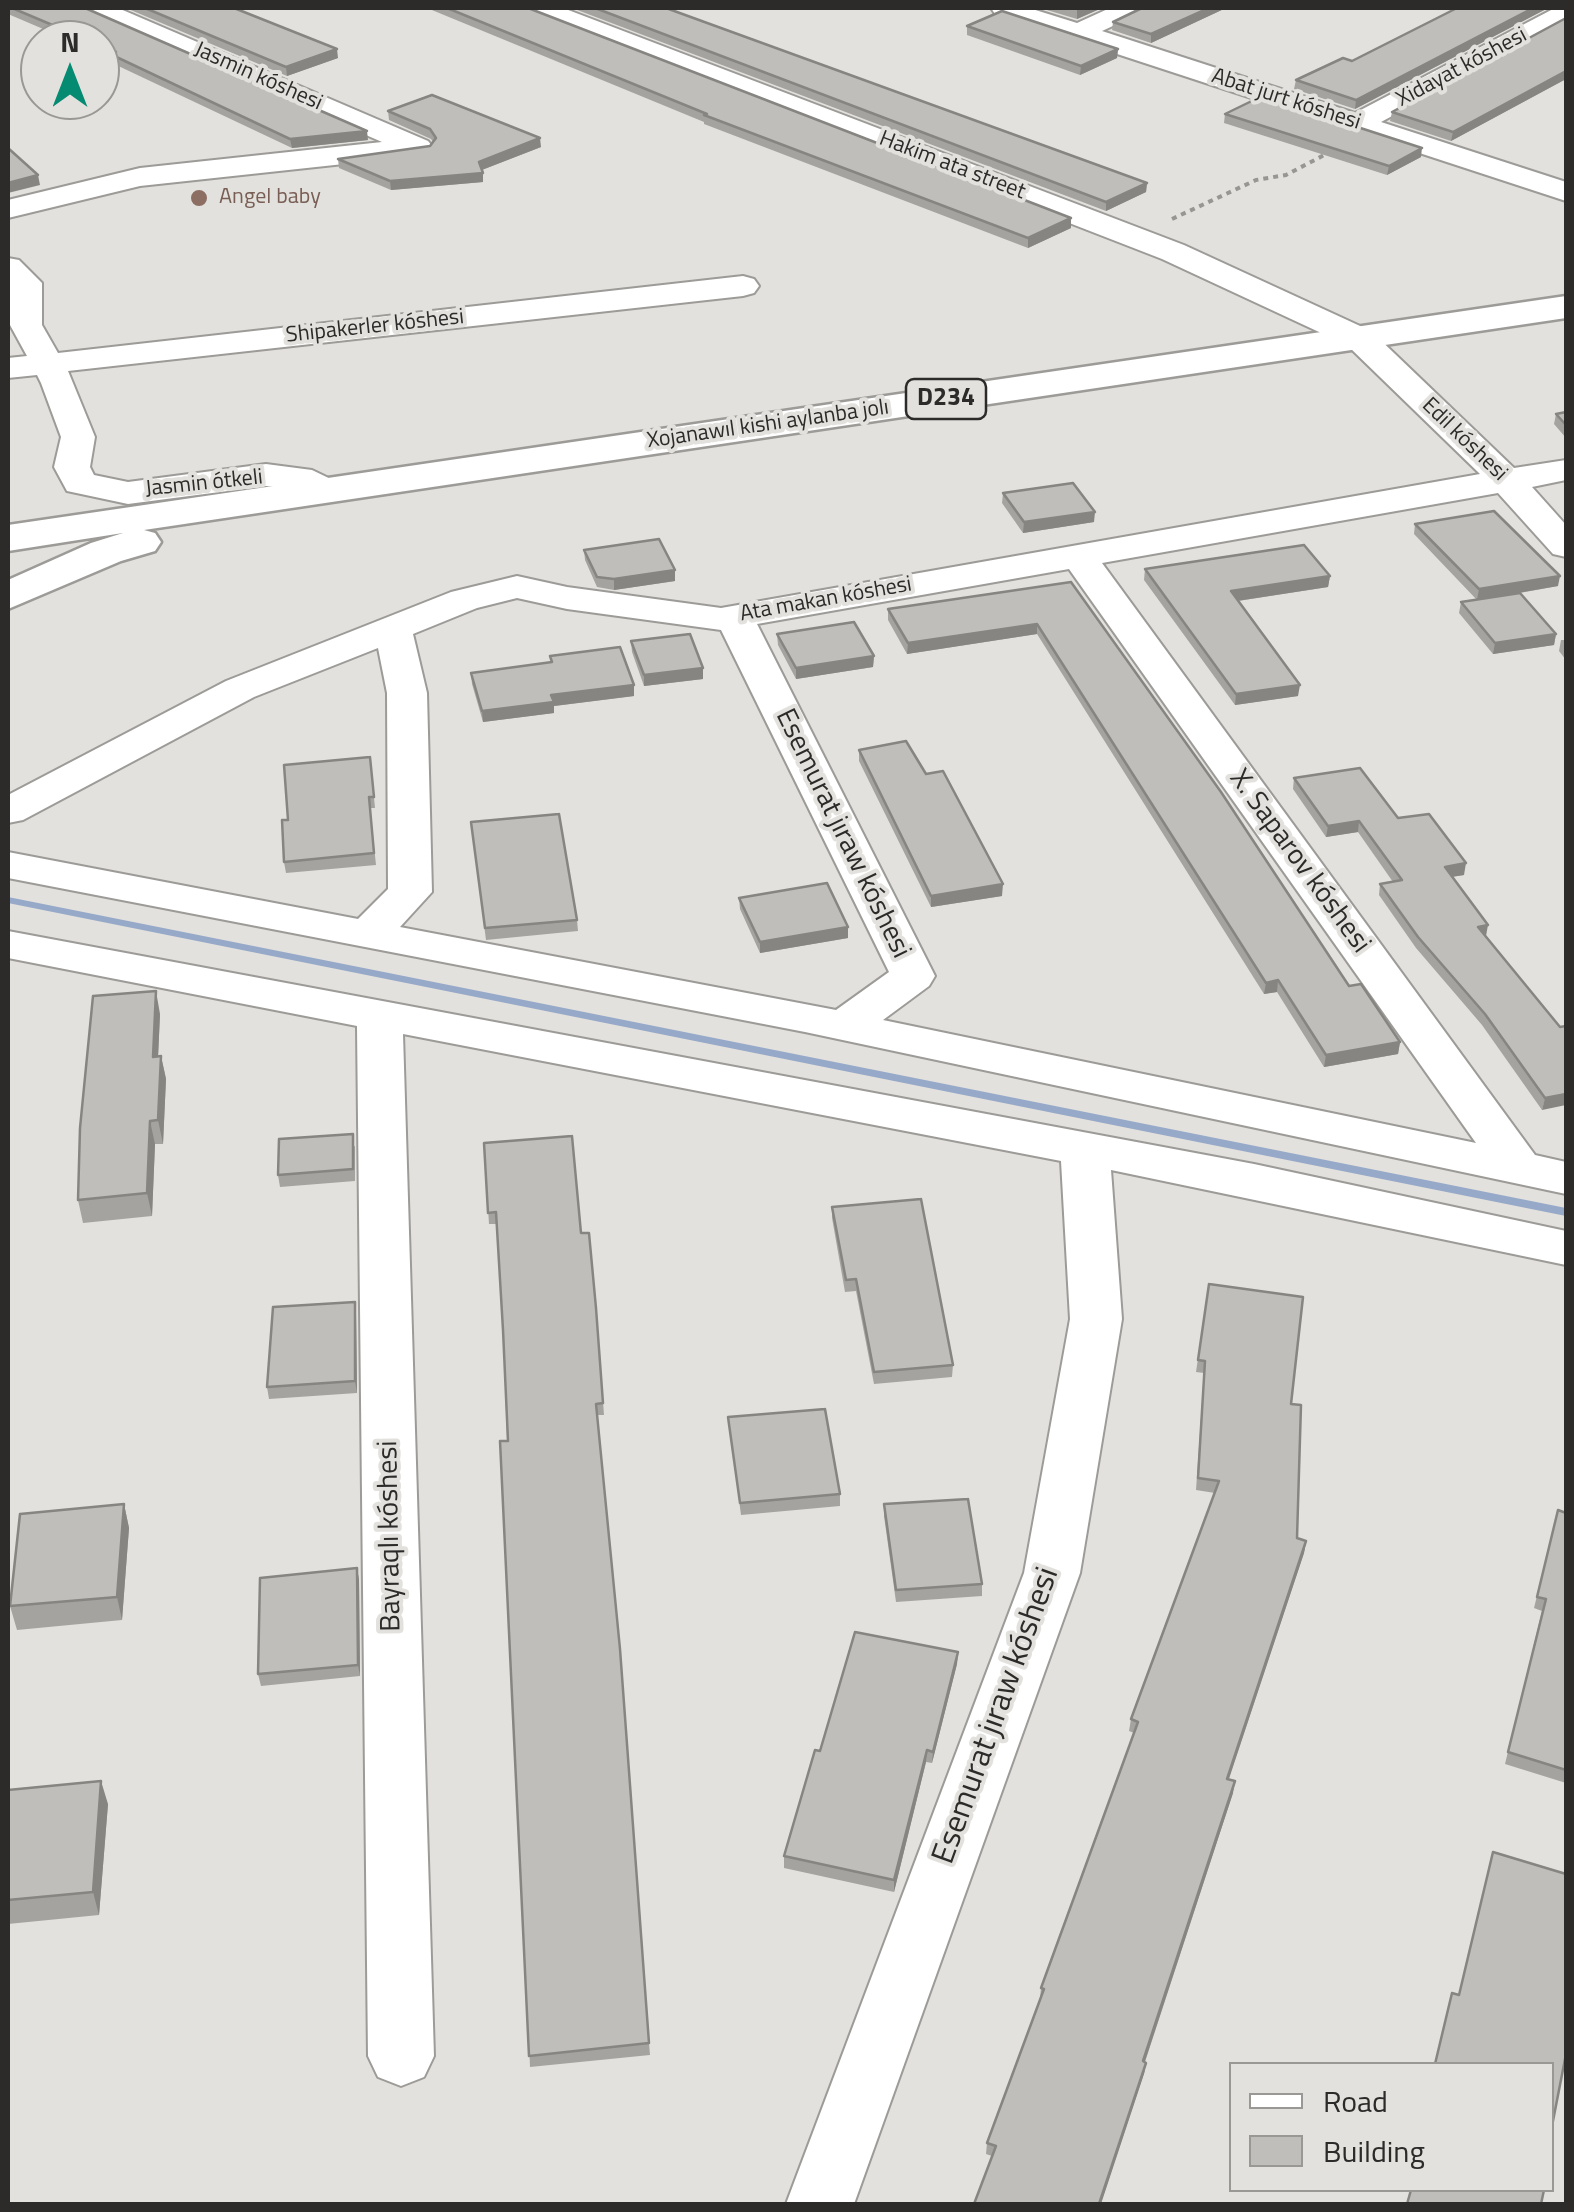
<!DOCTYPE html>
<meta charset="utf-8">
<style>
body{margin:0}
#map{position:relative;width:1574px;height:2212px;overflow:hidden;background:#e3e1dd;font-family:"Titillium Web",sans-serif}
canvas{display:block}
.frame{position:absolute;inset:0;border:10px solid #2c2b2a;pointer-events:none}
.legend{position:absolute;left:1229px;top:2062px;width:325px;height:130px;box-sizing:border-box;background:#e3e1dd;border:2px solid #9a9895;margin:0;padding:12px 18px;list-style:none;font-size:30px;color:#2c2b2a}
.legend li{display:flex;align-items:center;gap:20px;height:50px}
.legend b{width:50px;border:2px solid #9a9895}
.north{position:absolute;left:20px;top:20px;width:100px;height:100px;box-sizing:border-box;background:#e3e1dd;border:2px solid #9a9895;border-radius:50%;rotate:0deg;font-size:28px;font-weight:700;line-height:40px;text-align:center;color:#2c2b2a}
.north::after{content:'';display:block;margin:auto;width:35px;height:45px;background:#048b72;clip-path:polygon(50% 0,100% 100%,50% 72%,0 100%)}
</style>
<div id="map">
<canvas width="1574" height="2212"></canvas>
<div class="frame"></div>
<ul class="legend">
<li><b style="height:12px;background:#fff"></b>Road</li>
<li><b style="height:28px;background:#c0beba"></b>Building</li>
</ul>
<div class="north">N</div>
</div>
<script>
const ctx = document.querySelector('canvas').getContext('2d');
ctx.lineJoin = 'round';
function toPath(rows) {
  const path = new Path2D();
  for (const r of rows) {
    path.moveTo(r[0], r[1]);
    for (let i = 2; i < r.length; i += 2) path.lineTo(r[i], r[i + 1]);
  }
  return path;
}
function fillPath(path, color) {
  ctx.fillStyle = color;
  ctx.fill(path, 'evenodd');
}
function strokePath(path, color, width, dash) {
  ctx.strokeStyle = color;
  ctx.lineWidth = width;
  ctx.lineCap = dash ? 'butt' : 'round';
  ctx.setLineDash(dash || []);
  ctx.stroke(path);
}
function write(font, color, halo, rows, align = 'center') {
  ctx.font = font + ' "Titillium Web",sans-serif';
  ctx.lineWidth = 8;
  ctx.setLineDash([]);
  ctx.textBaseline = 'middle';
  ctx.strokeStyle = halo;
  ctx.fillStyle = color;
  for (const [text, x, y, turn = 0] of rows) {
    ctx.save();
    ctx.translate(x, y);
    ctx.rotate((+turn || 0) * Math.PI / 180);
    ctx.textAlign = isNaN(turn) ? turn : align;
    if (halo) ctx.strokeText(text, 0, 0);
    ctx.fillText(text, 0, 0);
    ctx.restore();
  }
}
fillPath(toPath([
 [8,897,1566,1208,1566,1216,8,903,8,897]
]), '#96a9c8');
const minor = toPath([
 [84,8,118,8,428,141,433,147,428,153,418,156,140,186,8,218,8,200,140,168,382,142,88,14,84,8],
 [527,8,563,8,1184,245,1371,331,1514,468,1566,460,1566,480,1532,487,1566,525,1566,557,1553,554,1498,493,1102,563,1535,1155,1566,1162,1566,1194,805,1032,8,878,8,852,358,919,388,889,387,693,378,648,254,697,23,820,8,823,8,795,226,681,451,592,517,576,567,587,721,608,1480,474,1347,345,1162,259,531,14,527,8],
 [1069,569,1476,1143,883,1020,929,986,935,976,757,624,1069,569],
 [517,598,567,609,721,630,889,972,836,1010,400,927,432,892,427,693,413,634,477,608,517,598],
 [991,8,1029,8,1077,23,1110,8,1143,8,1139,14,1102,31,1355,113,1555,8,1566,8,1566,22,1381,122,1566,182,1566,201,995,14,991,8],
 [8,258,19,260,42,283,42,325,58,353,743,276,754,279,759,286,754,293,743,296,68,371,95,437,90,467,94,475,128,482,266,464,312,470,339,483,344,491,339,499,326,502,291,488,266,486,128,504,67,491,54,467,61,437,41,383,37,375,8,378,8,358,27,356,10,325,8,258],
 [8,931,1254,1164,1566,1231,1566,1265,1111,1170,1122,1319,1080,1573,854,2204,786,2204,1024,1573,1070,1319,1061,1161,403,1034,434,2056,424,2077,401,2086,378,2077,368,2056,357,1026,8,958,8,931]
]);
const primary = toPath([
 [1566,296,1566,318,144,530,155,533,161,542,155,551,121,561,8,609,8,580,91,543,123,533,8,551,8,525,1566,296]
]);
strokePath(minor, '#9d9b98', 4);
strokePath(primary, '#9d9b98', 5);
strokePath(toPath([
 [1172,219,1256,180,1286,175,1330,152]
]), '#979693', 4, [5, 5]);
fillPath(minor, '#fff');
fillPath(primary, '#fff');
fillPath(toPath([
 [8,8,85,8,368,140,292,148,112,63,111,58,100,53,100,40,69,40,8,14],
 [126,8,234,8,338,58,287,76],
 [427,8,528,8,1071,228,1028,248,704,124,704,122],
 [572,8,666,8,1147,183,1146,192,1106,211],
 [1040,8,1102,8,1077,19],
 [1226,8,1151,43,1112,30,1113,22],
 [1457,8,1548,8,1355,109,1294,89,1296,80,1352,61],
 [1566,18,1566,79,1451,141,1390,121,1392,112],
 [967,26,1118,49,1117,58,1080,75,967,35],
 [388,111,541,147,482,170,483,182,391,190,339,168,338,159,430,146,433,142,431,139,389,120],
 [1225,114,1421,157,1387,175,1224,123],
 [1566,412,1566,438,1554,424,1556,414],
 [1003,493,1094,522,1023,533,1002,503],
 [1415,524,1558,586,1492,598,1556,634,1554,645,1493,654,1459,613,1461,602,1477,600,1414,534],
 [584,550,675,581,614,590,597,587,585,560],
 [1145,569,1330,576,1328,587,1238,601,1298,696,1235,705,1144,580],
 [1071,582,1349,986,1400,1042,1398,1054,1324,1067,1277,992,1264,994,1037,634,907,654,888,620,888,609],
 [777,634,874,656,873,667,796,679,778,645],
 [1561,640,1566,640,1566,660,1559,651],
 [631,641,703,679,644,686,632,652],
 [550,656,634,685,634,696,554,706,554,713,483,722,472,684,471,673,551,662],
 [859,750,1002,896,931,907,859,761],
 [370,757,375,808,370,808,376,865,286,873,284,862,288,820],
 [1294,778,1398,818,1464,875,1452,877,1486,936,1560,1027,1566,1026,1542,1110,1482,1025,1416,948,1379,895,1380,884,1393,882,1358,832,1326,837,1293,789],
 [471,822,577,920,578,931,486,940],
 [739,898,848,938,760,953,740,909],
 [160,1014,158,1057,161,1056,166,1079,163,1144,155,1144,152,1216,83,1223,78,1200],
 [484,1143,581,1233,596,1308,604,1415,597,1415,650,2055,530,2067,503,1330,497,1224,489,1224],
 [355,1146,355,1181,280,1187,278,1175],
 [832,1207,953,1365,952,1377,874,1384,856,1291,845,1292,832,1218],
 [1209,1284,1291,1404,1297,1538,1306,1541,1304,1553,1229,1779,1233,1793,1145,2062,1146,2063,1144,2074,992,2156,986,2154,987,2143,1040,1999,1041,1988,1134,1733,1129,1731,1131,1719,1215,1493,1196,1490,1204,1373,1196,1372],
 [355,1302,356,1314,357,1393,269,1399,267,1387],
 [728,1417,840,1494,840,1506,741,1515],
 [124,1504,129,1528,122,1620,17,1630,10,1606],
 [884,1504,982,1584,982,1596,896,1602,884,1516],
 [1558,1510,1566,1513,1566,1783,1505,1764,1542,1611,1534,1608],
 [357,1568,359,1580,360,1676,261,1686,258,1674],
 [958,1652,957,1664,932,1763,926,1762,894,1892,784,1868,784,1856,820,1751],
 [8,1790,108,1804,99,1915,8,1924]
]), '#a5a3a0');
fillPath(toPath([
 [1084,8,1102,8,1077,19,1077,10],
 [1209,8,1226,8,1151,43,1151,34],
 [1533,8,1548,8,1355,109,1356,100],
 [337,49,338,58,287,76,286,67],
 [1118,49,1117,58,1080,75,1081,66],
 [1566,71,1566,79,1451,141,1453,132],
 [367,131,368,140,292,148,290,139],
 [540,138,541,147,479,171,479,162],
 [1422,148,1421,157,1387,175,1389,166],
 [483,173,483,182,391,190,390,181],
 [38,175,40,185,8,193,8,183],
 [1147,183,1146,192,1106,211,1106,202],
 [1071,218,1071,228,1028,248,1028,238],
 [1095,512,1094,522,1023,533,1024,522],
 [675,570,675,581,614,590,614,579],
 [1330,576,1328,587,1230,602,1231,591],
 [1560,576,1558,586,1477,600,1479,589],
 [1037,624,1037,634,907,654,908,643],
 [1556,634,1554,645,1493,654,1495,643],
 [874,656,873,667,796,679,796,668],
 [703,668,703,679,644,686,644,675],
 [634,685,634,696,554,706,554,713,483,722,482,711,551,695],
 [1300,685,1298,696,1235,705,1236,694],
 [1359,821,1358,832,1326,837,1328,826],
 [1466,863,1464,875,1443,878,1445,867],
 [1003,884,1002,896,931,907,931,896],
 [1488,925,1486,936,1478,927],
 [848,927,848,938,760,953,760,942],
 [1278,980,1277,992,1264,994,1266,983],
 [156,991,160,1014,157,1080,153,1057],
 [1400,1042,1398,1054,1324,1067,1326,1055],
 [161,1056,166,1079,163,1144,158,1120],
 [1566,1094,1566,1105,1542,1110,1545,1098],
 [150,1121,155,1144,152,1216,147,1193],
 [355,1302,356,1314,357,1393,355,1381],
 [124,1504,129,1528,122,1620,117,1597],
 [1306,1541,1304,1553,1225,1790,1227,1779],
 [357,1568,359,1580,360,1676,358,1665],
 [958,1652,957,1664,932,1763,933,1752],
 [927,1750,926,1762,894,1892,894,1880],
 [101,1781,108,1804,99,1915,93,1892],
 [1235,1781,1233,1793,1141,2073,1143,2061],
 [1146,2063,1144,2074,1101,2204,1099,2204]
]), '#868582');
const building = toPath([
 [12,8,85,8,367,131,290,139,110,54,116,52,100,45,100,40,88,40,12,8],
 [145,8,234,8,337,49,286,67,145,8],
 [447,8,528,8,1071,218,1028,238,704,115,707,114,447,8],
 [595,8,666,8,1147,183,1106,202,595,8],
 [1142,8,1209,8,1151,34,1113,22,1142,8],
 [1457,8,1533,8,1356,100,1296,80,1343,58,1352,61,1457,8],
 [1002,11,1118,49,1081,66,967,26,1002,11],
 [1566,18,1566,71,1453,132,1392,112,1566,18],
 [432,95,540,138,479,162,483,173,390,181,338,159,430,146,436,138,430,129,388,111,432,95],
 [1262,96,1422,148,1389,166,1225,114,1262,96],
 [8,148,38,175,8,183,8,148],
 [1566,412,1566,425,1556,414,1566,412],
 [1073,483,1095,512,1024,522,1003,493,1073,483],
 [1494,511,1560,576,1479,589,1415,524,1494,511],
 [659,539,675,570,614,579,597,577,584,550,659,539],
 [1304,545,1330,576,1231,591,1300,685,1236,694,1145,569,1304,545],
 [1071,582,1221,792,1349,986,1361,984,1400,1042,1326,1055,1278,980,1266,983,1037,624,908,643,888,609,1071,582],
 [1520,593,1556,634,1495,643,1461,602,1520,593],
 [854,622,874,656,796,668,777,634,854,622],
 [690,634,703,668,644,675,631,641,690,634],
 [620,647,634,685,551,695,554,702,482,711,471,673,552,662,550,656,620,647],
 [906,741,926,774,943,771,1003,884,931,896,859,750,906,741],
 [370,757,374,797,369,797,374,853,284,862,282,820,288,820,284,765,370,757],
 [1360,768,1398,818,1429,814,1466,863,1445,867,1488,925,1478,927,1560,1027,1566,1026,1566,1094,1545,1098,1485,1014,1418,937,1380,884,1402,880,1359,821,1328,826,1294,778,1360,768],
 [559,814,577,920,485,928,471,822,559,814],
 [827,883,848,927,760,942,739,898,827,883],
 [156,991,153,1057,161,1056,158,1120,150,1121,147,1193,78,1200,80,1128,93,996,156,991],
 [353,1134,353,1169,278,1175,279,1139,353,1134],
 [572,1136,581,1233,589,1233,596,1308,603,1403,596,1404,620,1649,649,2043,529,2056,500,1441,508,1441,503,1330,496,1212,488,1213,484,1143,572,1136],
 [921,1199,953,1365,874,1372,856,1279,846,1280,832,1207,921,1199],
 [1209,1284,1303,1297,1291,1404,1301,1405,1297,1538,1306,1541,1227,1779,1235,1781,1143,2061,1146,2063,1099,2204,974,2204,996,2146,987,2143,1044,1989,1041,1988,1138,1722,1131,1719,1219,1481,1198,1478,1205,1361,1198,1360,1209,1284],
 [355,1302,355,1381,267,1387,273,1307,355,1302],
 [825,1409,840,1494,740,1503,728,1417,825,1409],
 [968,1499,982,1584,896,1590,884,1504,968,1499],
 [124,1504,117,1597,10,1606,20,1514,124,1504],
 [1558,1510,1566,1513,1566,1770,1508,1752,1546,1599,1537,1597,1558,1510],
 [357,1568,358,1665,258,1674,260,1578,357,1568],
 [855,1632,958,1652,933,1752,927,1750,894,1880,784,1856,815,1750,820,1751,855,1632],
 [101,1781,93,1892,8,1900,8,1790,101,1781],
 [1493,1852,1566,1874,1566,2054,1552,2126,1552,2064,1435,2064,1452,1993,1459,1995,1493,1852],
 [1411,2190,1544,2190,1541,2204,1407,2204,1411,2190]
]);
fillPath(building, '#c0beba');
strokePath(building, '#868582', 2.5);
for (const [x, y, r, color] of [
 [199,198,10,"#8d6e63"]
]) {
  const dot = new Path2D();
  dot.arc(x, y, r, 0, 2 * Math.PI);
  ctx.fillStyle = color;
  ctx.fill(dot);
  strokePath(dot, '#e3e1dd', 4);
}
write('22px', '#2c2b2a', '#e3e1dd', [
 ["Xidayat kóshesi",1462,68,-28],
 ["Jasmin kóshesi",258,77,24],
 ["Abat jurt kóshesi",1286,100,18],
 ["Hakim ata street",952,166,21],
 ["Shipakerler kóshesi",375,327,-6],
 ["Xojanawıl kishi aylanba jolı",768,425,-8],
 ["Edil kóshesi",1464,440,44],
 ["Jasmin ótkeli",204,484,-6],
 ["Ata makan kóshesi",826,600,-10]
]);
write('22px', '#785e54', '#e3e1dd', [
 ["Angel baby",219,198]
], 'left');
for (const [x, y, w] of [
 [946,399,80]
]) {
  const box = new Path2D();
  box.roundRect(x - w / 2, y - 20, w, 40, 8);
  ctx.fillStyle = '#e3e1dd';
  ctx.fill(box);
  strokePath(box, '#2c2b2a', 2.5);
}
write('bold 25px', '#2c2b2a', null, [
 ["D234",946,399]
]);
write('28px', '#2c2b2a', '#e3e1dd', [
 ["Esemurat jıraw kóshesi",842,834,64],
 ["X. Saparov kóshesi",1299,862,54],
 ["Bayraqlı kóshesi",391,1536,-91]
]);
write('32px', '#2c2b2a', '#e3e1dd', [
 ["Esemurat jıraw kóshesi",997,1716,-70]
]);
</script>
